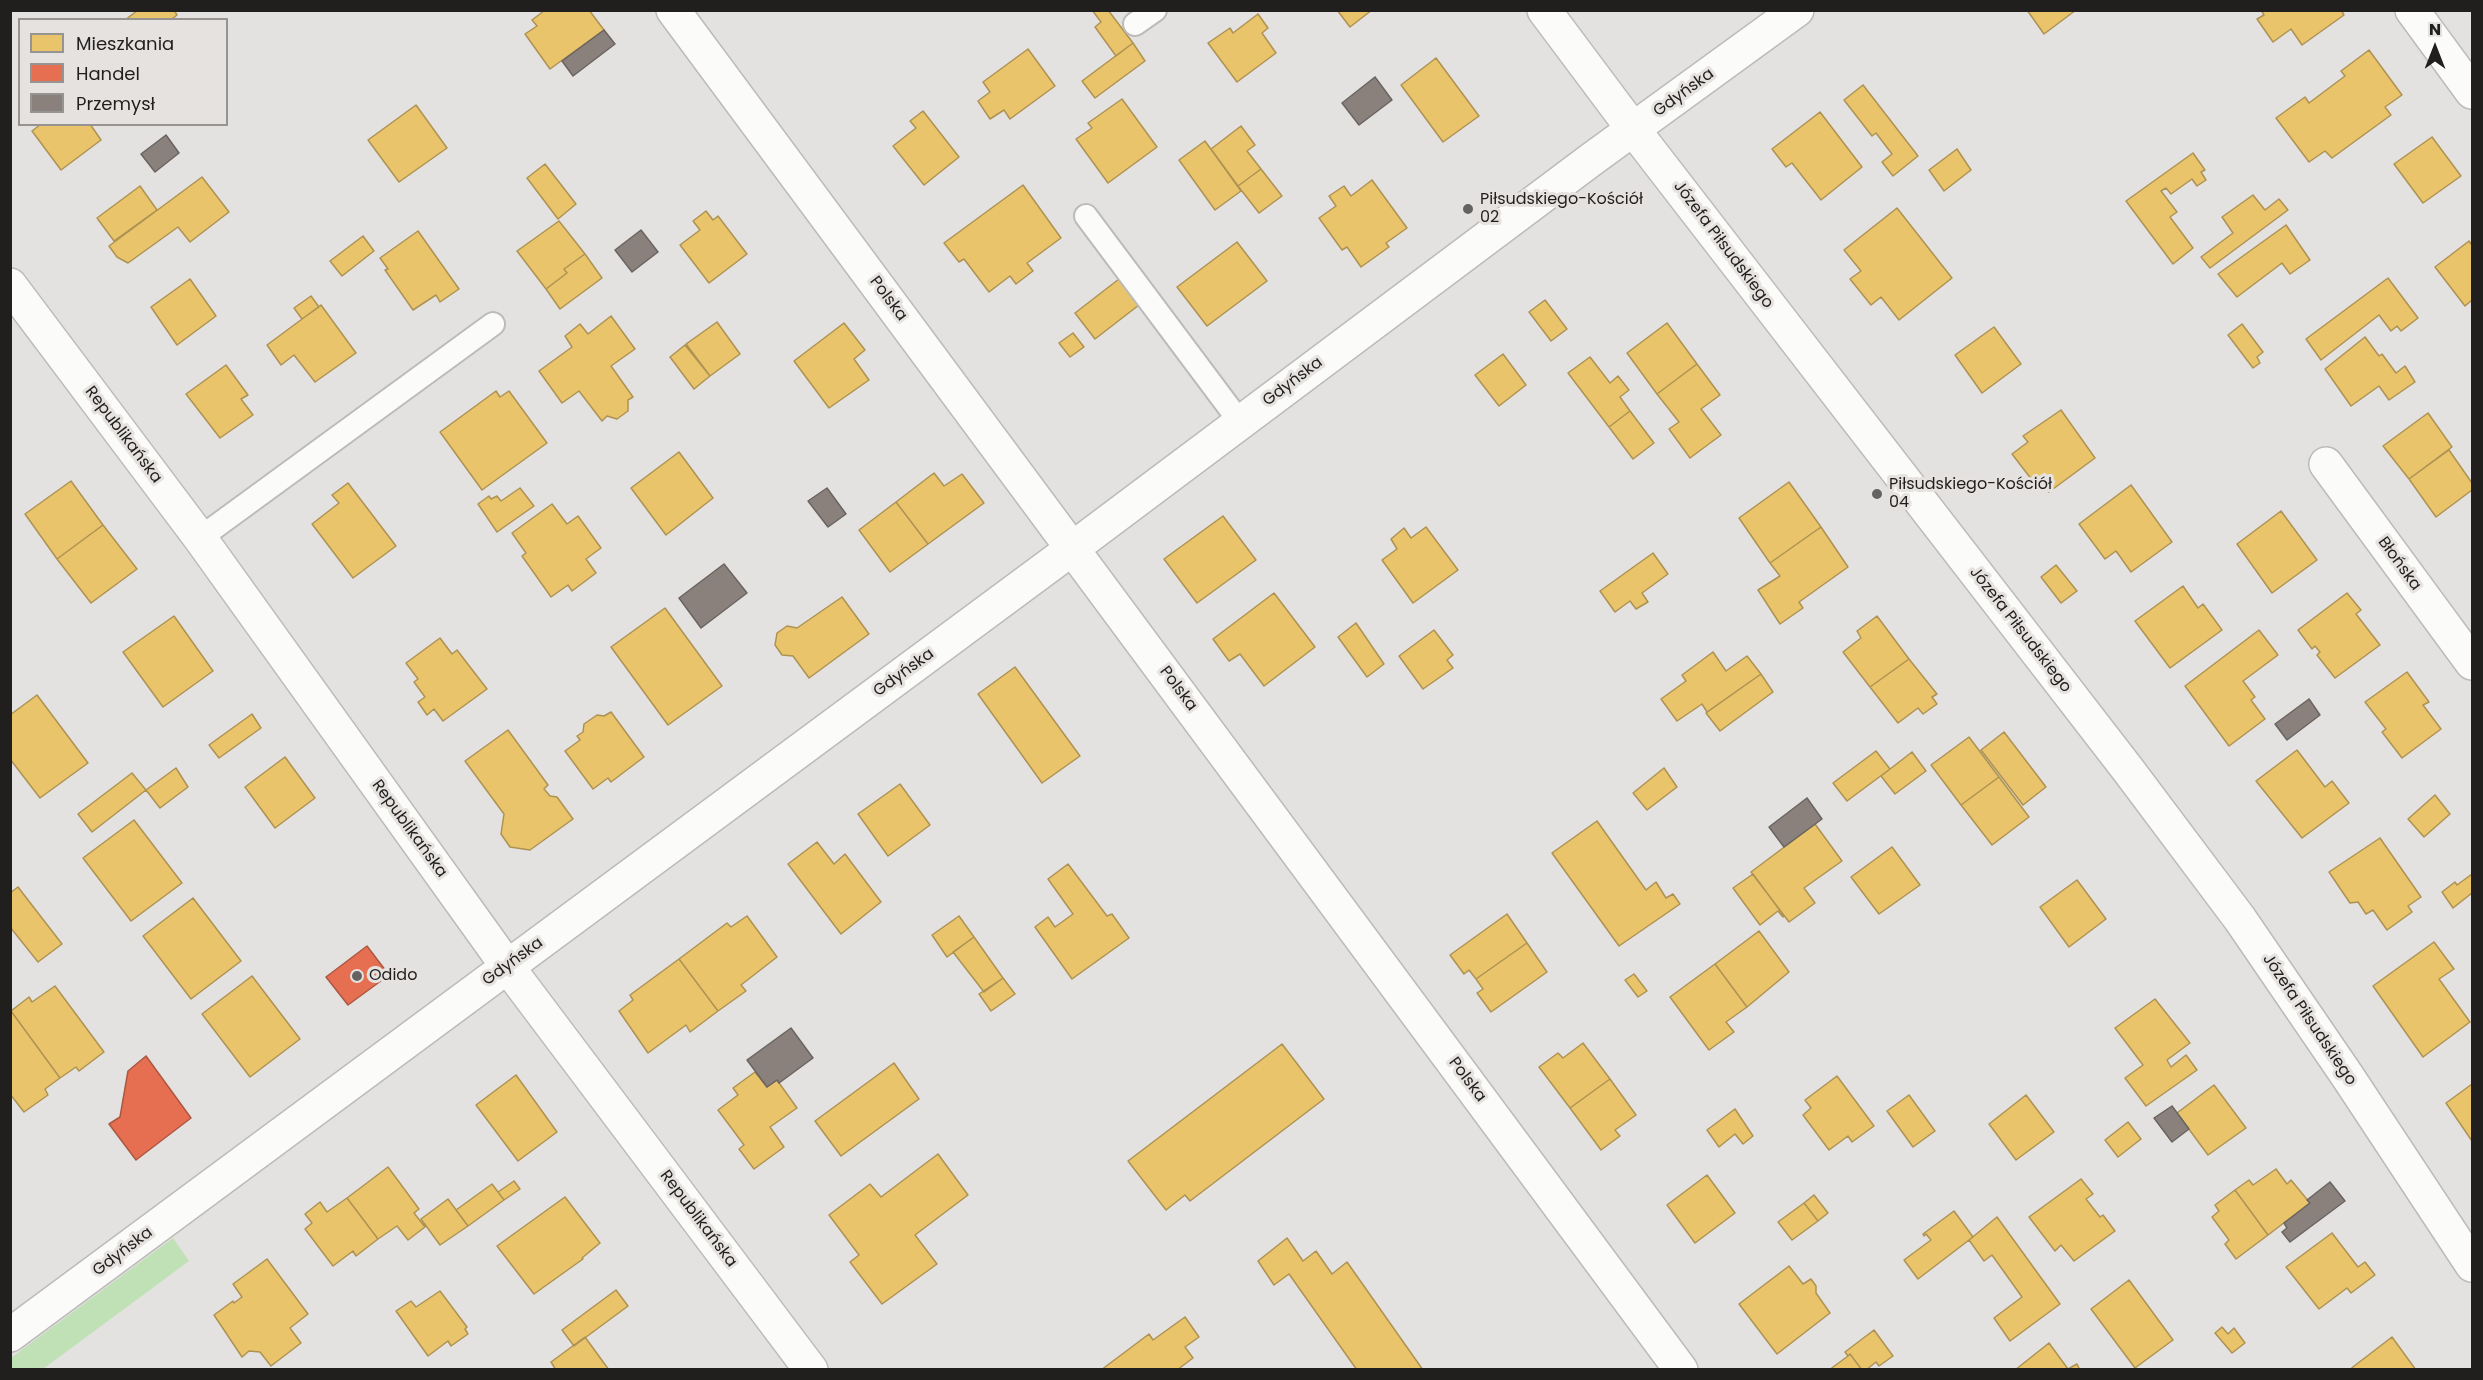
<!DOCTYPE html>
<meta charset="utf-8">
<style>
body{margin:0}
#map{position:relative;width:2483px;height:1380px;overflow:hidden;background:#e4e2e1;font-family:Poppins,sans-serif}
canvas{display:block}
.frame{position:absolute;inset:0;border:12px solid #201f1e;pointer-events:none}
.legend{position:absolute;left:18px;top:18px;width:210px;height:108px;box-sizing:border-box;background:#e5e2e0;border:2px solid #969492;margin:0;padding:8px 10px;list-style:none;font-size:18px;color:#201f1e}
.legend li{display:flex;align-items:center;gap:12px;height:30px}
.legend b{width:30px;border:2px solid #969492}
.north{position:absolute;left:2405px;top:18px;width:60px;height:60px;-webkit-text-stroke:4px #e5e2e0;paint-order:stroke;rotate:0deg;font-size:16px;font-weight:700;line-height:24px;text-align:center;color:#201f1e}
.north::after{content:'';display:block;margin:auto;width:21px;height:27px;background:#201f1e;clip-path:polygon(50% 0,100% 100%,50% 72%,0 100%)}
</style>
<div id="map">
<canvas width="2483" height="1380"></canvas>
<div class="frame"></div>
<ul class="legend">
<li><b style="height:16px;background:#e9c46a"></b>Mieszkania</li>
<li><b style="height:16px;background:#e76f51"></b>Handel</li>
<li><b style="height:16px;background:#8a817c"></b>Przemysł</li>
</ul>
<div class="north">N</div>
</div>
<script>
const ctx = document.querySelector('canvas').getContext('2d');
ctx.lineJoin = 'round';
function fillPath(path, color) {
  ctx.fillStyle = color;
  ctx.fill(path, 'evenodd');
}
function toPath(rows) {
  const path = new Path2D();
  for (const r of rows) {
    path.moveTo(r[0], r[1]);
    for (let i = 2; i < r.length; i += 2) path.lineTo(r[i], r[i + 1]);
  }
  return path;
}
function strokePath(path, color, width, dash) {
  ctx.strokeStyle = color;
  ctx.lineWidth = width;
  ctx.lineCap = dash ? 'butt' : 'round';
  ctx.setLineDash(dash || []);
  ctx.stroke(path);
}
function write(font, color, halo, rows, align = 'center') {
  ctx.font = font + ' Poppins,sans-serif';
  ctx.lineWidth = 6;
  ctx.setLineDash([]);
  ctx.textBaseline = 'middle';
  ctx.strokeStyle = halo;
  ctx.fillStyle = color;
  for (const [text, x, y, turn = 0] of rows) {
    ctx.save();
    ctx.translate(x, y);
    ctx.rotate((+turn || 0) * Math.PI / 180);
    ctx.textAlign = isNaN(turn) ? turn : align;
    if (halo) ctx.strokeText(text, 0, 0);
    ctx.fillText(text, 0, 0);
    ctx.restore();
  }
}
fillPath(toPath([
 [173,1238,189,1261,43,1369,11,1369,12,1357]
]), '#c0e0b6');
const homes = toPath([
 [138,10,174,10,177,15,171,20,125,20,138,10],
 [545,10,589,10,604,30,550,69,525,34,537,26,532,20,545,10],
 [1092,10,1108,10,1133,43,1116,56,1095,27,1101,22,1092,10],
 [1337,10,1372,10,1350,27,1337,10],
 [2027,10,2076,10,2044,34,2027,10],
 [2261,10,2341,10,2344,15,2302,45,2291,29,2273,42,2257,19,2264,15,2261,10],
 [1258,14,1268,28,1262,33,1276,53,1237,82,1208,43,1230,28,1233,33,1258,14],
 [1133,43,1145,61,1095,98,1082,81,1133,43],
 [1028,49,1055,86,1010,119,1004,110,990,119,978,101,990,92,983,82,1028,49],
 [2369,50,2402,95,2385,107,2391,115,2332,158,2325,151,2309,162,2276,118,2305,97,2309,103,2345,76,2341,71,2369,50],
 [1436,58,1479,116,1443,142,1401,85,1436,58],
 [1863,85,1918,156,1893,176,1882,162,1892,154,1876,133,1872,136,1844,100,1863,85],
 [1122,99,1157,147,1108,183,1076,139,1092,128,1088,123,1122,99],
 [416,105,447,148,399,182,368,140,416,105],
 [923,111,959,157,924,185,893,146,916,128,910,121,923,111],
 [1820,112,1862,167,1821,200,1792,163,1786,167,1772,149,1820,112],
 [41,124,90,124,101,140,61,170,32,131,41,124],
 [1241,126,1255,145,1247,151,1261,169,1238,186,1211,149,1241,126],
 [2432,137,2461,176,2423,203,2394,164,2432,137],
 [1205,141,1241,191,1215,210,1179,160,1205,141],
 [1957,149,1971,170,1944,191,1929,170,1957,149],
 [2193,153,2205,170,2201,172,2206,180,2197,186,2192,179,2171,194,2166,188,2161,191,2177,212,2170,217,2193,248,2173,264,2126,201,2193,153],
 [545,164,576,204,558,219,527,178,545,164],
 [1261,169,1282,196,1259,213,1238,186,1261,169],
 [202,177,229,212,190,242,178,227,128,263,117,257,109,246,202,177],
 [1372,180,1407,228,1386,243,1389,247,1361,267,1347,247,1342,250,1319,218,1336,206,1329,196,1344,186,1351,196,1372,180],
 [1023,185,1061,238,1027,263,1033,271,1016,284,1010,276,989,292,964,259,959,262,944,243,1023,185],
 [140,186,157,210,114,241,97,218,140,186],
 [2253,195,2265,210,2279,199,2288,210,2210,268,2201,257,2233,233,2222,217,2253,195],
 [1897,208,1952,278,1899,320,1881,297,1871,305,1850,279,1861,271,1844,250,1897,208],
 [706,211,713,220,718,216,747,254,709,283,680,245,700,230,693,221,706,211],
 [559,221,585,254,564,269,567,273,546,289,517,251,559,221],
 [2286,225,2310,260,2290,274,2282,263,2237,297,2218,274,2286,225],
 [418,231,459,289,440,302,436,295,413,310,385,270,388,269,380,258,418,231],
 [363,236,374,251,342,276,330,261,363,236],
 [2469,241,2472,245,2472,300,2465,306,2435,267,2469,241],
 [1237,242,1267,281,1207,326,1177,287,1237,242],
 [585,254,602,278,560,309,546,289,567,273,564,269,585,254],
 [2388,278,2418,318,2401,331,2397,326,2391,331,2379,315,2321,360,2306,339,2388,278],
 [190,279,216,316,177,345,151,307,190,279],
 [1119,279,1139,305,1095,339,1075,313,1119,279],
 [311,296,319,307,302,319,294,308,311,296],
 [1545,300,1567,329,1551,341,1529,312,1545,300],
 [321,305,356,353,315,382,294,355,281,365,267,345,321,305],
 [611,316,635,349,611,366,633,397,628,400,628,411,617,419,607,416,602,421,579,391,562,403,539,371,572,347,565,336,580,324,588,334,611,316],
 [717,322,740,354,710,376,686,344,717,322],
 [844,323,865,350,854,359,869,380,829,408,794,361,844,323],
 [1667,323,1697,364,1657,394,1627,353,1667,323],
 [2242,324,2263,352,2257,357,2260,363,2253,368,2228,335,2242,324],
 [1994,327,2021,364,1982,393,1955,355,1994,327],
 [1073,333,1084,347,1070,357,1059,343,1073,333],
 [2365,337,2379,356,2382,354,2396,373,2405,366,2415,382,2389,400,2379,386,2351,406,2325,369,2365,337],
 [685,345,710,376,694,389,670,357,685,345],
 [1503,354,1526,385,1499,406,1475,375,1503,354],
 [1590,357,1610,383,1618,376,1629,390,1620,397,1630,411,1609,427,1568,373,1590,357],
 [1697,364,1720,395,1701,409,1721,435,1690,458,1669,429,1679,422,1657,394,1697,364],
 [226,365,248,395,241,399,253,415,220,438,186,394,226,365],
 [496,391,500,397,509,391,547,443,482,490,440,432,496,391],
 [2061,410,2095,458,2049,492,2038,476,2032,480,2012,454,2028,442,2023,436,2061,410],
 [1630,411,1654,443,1633,459,1609,427,1630,411],
 [2428,413,2452,447,2409,479,2383,446,2428,413],
 [2449,450,2472,483,2472,490,2436,517,2409,479,2449,450],
 [679,452,713,498,666,535,631,488,679,452],
 [934,473,944,486,962,474,984,503,928,544,896,502,934,473],
 [71,481,103,525,57,559,25,514,71,481],
 [1789,482,1821,527,1770,563,1739,518,1789,482],
 [348,483,396,546,353,578,312,524,339,503,332,495,348,483],
 [2131,485,2172,542,2131,572,2116,551,2105,559,2079,524,2131,485],
 [520,488,534,506,497,532,478,504,489,496,491,499,497,496,501,501,520,488],
 [896,502,928,544,890,572,859,530,896,502],
 [552,504,567,524,578,516,601,548,586,559,596,573,572,591,568,585,551,597,522,556,526,553,512,533,552,504],
 [2281,511,2317,560,2272,593,2237,544,2281,511],
 [1223,516,1256,560,1197,603,1164,559,1223,516],
 [103,525,137,569,91,603,57,559,103,525],
 [1426,527,1458,570,1413,603,1382,560,1397,549,1391,539,1404,528,1411,538,1426,527],
 [1821,527,1848,567,1799,602,1803,608,1780,624,1758,590,1780,576,1770,563,1821,527],
 [1653,553,1668,574,1642,593,1648,602,1636,609,1630,601,1615,612,1600,591,1653,553],
 [2056,565,2077,591,2061,603,2041,577,2056,565],
 [2183,586,2198,608,2203,604,2222,630,2170,668,2135,621,2183,586],
 [1274,593,1315,647,1264,686,1240,654,1229,661,1213,639,1274,593],
 [2347,593,2361,610,2356,614,2380,645,2335,678,2317,655,2320,652,2315,646,2312,649,2298,630,2347,593],
 [842,597,869,634,809,678,793,656,782,655,775,645,777,633,787,626,797,628,842,597],
 [665,608,722,686,668,725,611,647,665,608],
 [174,616,213,671,163,707,123,652,174,616],
 [1877,616,1909,659,1870,687,1843,652,1861,638,1857,631,1877,616],
 [1356,623,1384,664,1367,677,1338,637,1356,623],
 [1434,630,1453,655,1447,660,1453,668,1423,689,1399,656,1434,630],
 [2259,630,2278,655,2243,681,2255,697,2251,700,2265,719,2229,746,2185,686,2259,630],
 [440,638,452,654,457,650,487,689,443,721,434,709,427,715,418,702,425,697,414,682,418,679,406,663,440,638],
 [1713,652,1726,671,1747,656,1761,674,1707,712,1702,704,1677,721,1661,699,1686,681,1682,675,1713,652],
 [1909,659,1937,694,1932,697,1937,704,1923,714,1918,708,1898,723,1870,687,1909,659],
 [1015,667,1080,756,1042,783,978,694,1015,667],
 [2407,672,2429,702,2423,705,2441,729,2402,758,2382,732,2386,729,2365,702,2407,672],
 [1761,674,1773,692,1720,731,1706,713,1761,674],
 [37,695,88,763,40,798,10,759,10,715,37,695],
 [611,712,644,757,611,782,608,778,593,789,565,751,580,740,577,736,583,732,584,724,597,715,604,716,611,712],
 [252,714,261,728,219,758,209,745,252,714],
 [508,730,548,785,544,789,550,796,557,797,573,819,530,850,510,847,501,834,504,814,465,761,508,730],
 [2004,732,2046,787,2023,805,1981,750,2004,732],
 [1969,737,1999,777,1961,805,1931,765,1969,737],
 [2297,750,2325,787,2332,781,2349,803,2302,838,2256,781,2297,750],
 [1876,751,1890,769,1847,801,1833,783,1876,751],
 [1912,752,1926,771,1895,794,1881,776,1912,752],
 [285,757,315,798,275,828,245,787,285,757],
 [176,768,188,787,160,808,146,790,176,768],
 [1664,768,1677,787,1647,810,1633,793,1664,768],
 [132,773,146,790,92,832,78,814,132,773],
 [1999,777,2029,817,1992,845,1961,805,1999,777],
 [900,784,930,825,888,856,858,814,900,784],
 [2435,795,2450,814,2424,837,2408,819,2435,795],
 [134,820,182,883,131,921,83,858,134,820],
 [1597,821,1646,890,1656,882,1666,898,1673,894,1680,904,1619,946,1552,853,1597,821],
 [1815,824,1842,861,1804,888,1815,903,1789,922,1751,872,1815,824],
 [2380,838,2421,897,2408,906,2412,912,2387,930,2373,910,2366,914,2358,902,2350,903,2329,872,2380,838],
 [817,842,834,864,845,854,881,902,841,934,788,864,817,842],
 [1892,847,1920,885,1879,914,1851,877,1892,847],
 [1068,864,1107,916,1112,914,1129,938,1072,979,1035,927,1048,917,1055,927,1073,914,1048,879,1068,864],
 [1753,874,1784,916,1783,917,1778,911,1760,925,1733,888,1753,874],
 [2472,874,2472,893,2453,908,2442,892,2455,882,2457,885,2472,874],
 [2077,880,2106,919,2069,947,2040,907,2077,880],
 [18,887,62,944,38,962,10,927,10,893,18,887],
 [193,898,241,961,191,999,143,936,193,898],
 [1507,914,1527,943,1476,979,1469,970,1464,974,1450,955,1507,914],
 [747,916,777,957,741,985,746,991,718,1011,679,959,727,923,731,927,747,916],
 [959,916,974,937,947,957,932,935,959,916],
 [1759,931,1789,972,1747,1007,1715,964,1759,931],
 [974,937,1003,978,984,992,953,952,974,937],
 [2434,942,2454,969,2439,979,2470,1022,2423,1057,2373,986,2434,942],
 [1527,943,1547,972,1491,1012,1477,993,1483,989,1476,979,1527,943],
 [679,959,718,1011,690,1032,686,1025,648,1053,619,1011,633,1000,630,995,679,959],
 [1715,964,1747,1007,1726,1022,1734,1032,1709,1050,1670,997,1715,964],
 [1634,974,1647,991,1638,997,1625,980,1634,974],
 [252,976,300,1039,250,1077,202,1014,252,976],
 [1003,978,1015,994,991,1011,979,994,1003,978],
 [55,986,104,1052,79,1071,76,1067,60,1078,11,1011,29,997,32,1002,55,986],
 [2155,999,2190,1043,2167,1060,2171,1067,2186,1055,2197,1070,2146,1106,2125,1078,2143,1065,2115,1028,2155,999],
 [11,1011,60,1078,45,1089,48,1095,24,1112,10,1094,11,1011],
 [1583,1043,1610,1079,1570,1108,1539,1067,1558,1053,1563,1058,1583,1043],
 [1282,1044,1324,1099,1190,1201,1185,1195,1166,1210,1128,1161,1282,1044],
 [894,1063,919,1099,841,1156,815,1121,894,1063],
 [755,1072,767,1087,777,1080,797,1108,770,1127,784,1147,754,1169,739,1149,744,1145,718,1110,738,1095,733,1088,755,1072],
 [516,1075,557,1132,518,1161,476,1105,516,1075],
 [1837,1076,1874,1126,1852,1142,1848,1136,1829,1150,1803,1115,1811,1108,1805,1100,1837,1076],
 [1610,1079,1636,1115,1615,1130,1620,1136,1601,1150,1570,1108,1610,1079],
 [2472,1084,2472,1141,2446,1103,2472,1084],
 [2214,1085,2246,1128,2208,1155,2177,1113,2214,1085],
 [1909,1095,1935,1131,1913,1147,1887,1111,1909,1095],
 [2026,1095,2054,1132,2016,1160,1989,1124,2026,1095],
 [1735,1109,1753,1136,1743,1144,1735,1134,1719,1147,1707,1130,1735,1109],
 [2128,1122,2141,1139,2118,1157,2105,1140,2128,1122],
 [938,1154,968,1195,915,1235,937,1264,882,1304,850,1262,859,1255,829,1215,870,1184,881,1197,938,1154],
 [388,1167,419,1209,414,1213,425,1227,408,1240,397,1226,378,1239,347,1198,388,1167],
 [2276,1169,2287,1184,2291,1180,2310,1203,2268,1235,2235,1190,2249,1180,2253,1185,2276,1169],
 [1707,1175,1735,1213,1695,1243,1667,1205,1707,1175],
 [2081,1179,2093,1194,2086,1199,2100,1217,2103,1215,2115,1231,2074,1261,2061,1245,2055,1251,2029,1217,2081,1179],
 [514,1181,520,1189,504,1200,498,1192,514,1181],
 [492,1184,504,1200,468,1226,456,1210,492,1184],
 [2235,1190,2268,1235,2236,1259,2225,1244,2229,1240,2212,1217,2219,1211,2215,1205,2235,1190],
 [1814,1195,1828,1213,1818,1221,1804,1203,1814,1195],
 [565,1197,600,1243,582,1258,583,1259,534,1294,497,1246,565,1197],
 [347,1198,378,1239,356,1256,353,1251,333,1266,305,1229,312,1223,305,1214,320,1202,327,1212,347,1198],
 [448,1199,468,1226,440,1245,421,1219,448,1199],
 [1804,1203,1818,1221,1792,1240,1778,1222,1804,1203],
 [1954,1211,1973,1237,1918,1279,1904,1260,1931,1240,1926,1234,1924,1236,1923,1234,1954,1211],
 [1997,1217,2060,1304,2010,1341,1994,1318,2022,1297,1992,1255,1984,1261,1969,1240,1997,1217],
 [2332,1233,2358,1267,2365,1262,2375,1275,2351,1293,2347,1288,2319,1309,2286,1267,2332,1233],
 [1287,1238,1303,1261,1316,1251,1332,1274,1347,1262,1423,1370,1357,1370,1289,1274,1274,1285,1258,1261,1287,1238],
 [267,1259,308,1314,290,1328,301,1343,271,1366,260,1352,249,1351,242,1357,214,1315,233,1301,234,1303,242,1297,233,1284,267,1259],
 [1789,1266,1803,1284,1811,1279,1816,1286,1816,1293,1830,1313,1777,1354,1739,1304,1789,1266],
 [2129,1280,2173,1340,2135,1368,2091,1309,2129,1280],
 [616,1290,628,1306,574,1346,562,1330,616,1290],
 [440,1291,467,1327,465,1329,468,1334,451,1346,448,1341,428,1356,396,1311,411,1301,416,1307,440,1291],
 [1185,1317,1199,1337,1185,1347,1193,1358,1177,1370,1101,1370,1149,1334,1153,1340,1185,1317],
 [2222,1327,2228,1334,2234,1328,2245,1343,2232,1353,2215,1333,2222,1327],
 [1874,1330,1893,1356,1879,1366,1876,1362,1866,1370,1862,1370,1850,1354,1848,1356,1845,1352,1874,1330],
 [585,1337,609,1370,556,1370,551,1362,585,1337],
 [2392,1337,2416,1370,2349,1370,2392,1337],
 [2049,1343,2068,1369,2077,1364,2080,1370,2015,1370,2049,1343],
 [1850,1354,1862,1370,1829,1370,1848,1356,1850,1354]
]);
fillPath(homes, '#e9c46a');
strokePath(homes, '#ad9253', 1.5);
const shops = toPath([
 [367,946,389,975,348,1005,326,977,367,946],
 [146,1056,191,1118,136,1160,109,1124,120,1117,128,1071,146,1056]
]);
fillPath(shops, '#e76f51');
strokePath(shops, '#ab5742', 1.5);
const industry = toPath([
 [604,30,615,44,573,76,562,61,604,30],
 [1375,77,1392,100,1359,125,1342,103,1375,77],
 [166,135,179,153,155,172,141,154,166,135],
 [641,230,658,252,632,272,615,250,641,230],
 [827,488,846,514,828,527,808,501,827,488],
 [724,564,747,593,701,628,679,598,724,564],
 [2309,699,2320,715,2287,740,2275,724,2309,699],
 [1807,798,1822,819,1784,847,1769,827,1807,798],
 [791,1028,813,1058,779,1083,777,1080,767,1087,747,1060,791,1028],
 [2172,1106,2189,1129,2172,1142,2154,1118,2172,1106],
 [2330,1182,2345,1201,2290,1242,2282,1232,2287,1228,2284,1223,2310,1203,2307,1200,2330,1182]
]);
fillPath(industry, '#8a817c');
strokePath(industry, '#6a6460', 1.5);
const service = toPath([
 [1135,24,1155,10],
 [1086,216,1240,422],
 [200,538,493,324]
]);
const minor = toPath([
 [673,10,1681,1370],
 [2412,10,2472,92],
 [10,285,200,538,507,966,811,1370],
 [2326,464,2472,663],
 [10,1335,1073,548,1592,159,1797,10]
]);
const tertiary = toPath([
 [1544,10,1633,129,2129,771,2240,919,2348,1077,2472,1265]
]);
strokePath(service, '#bcbbba', 26);
strokePath(minor, '#bcbbba', 36);
strokePath(tertiary, '#bcbbba', 36);
strokePath(service, '#fbfbfa', 22);
strokePath(minor, '#fbfbfa', 33);
strokePath(tertiary, '#fbfbfa', 33);
for (const [x, y, r, color] of [
 [1468,209,6,"#656362"],
 [1877,494,6,"#656362"],
 [357,976,6,"#656362"]
]) {
  const dot = new Path2D();
  dot.arc(x, y, r, 0, 2 * Math.PI);
  ctx.fillStyle = color;
  ctx.fill(dot);
  strokePath(dot, '#e5e2e0', 2);
}
write('16px', '#201f1e', '#e5e2e0', [
 ["Gdyńska",1684,93,-36],
 ["Józefa Piłsudskiego",1723,245,53],
 ["Polska",888,299,53],
 ["Gdyńska",1293,382,-37],
 ["Republikańska",123,435,53],
 ["Błońska",2399,564,54],
 ["Józefa Piłsudskiego",2020,630,52],
 ["Gdyńska",904,673,-36],
 ["Polska",1178,689,53],
 ["Republikańska",409,829,54],
 ["Gdyńska",513,962,-36],
 ["Józefa Piłsudskiego",2309,1020,56],
 ["Polska",1467,1080,53],
 ["Republikańska",698,1219,53],
 ["Gdyńska",123,1252,-37]
]);
write('16px', '#201f1e', '#e5e2e0', [
 ["Piłsudskiego-Kościół",1480,200],
 ["02",1480,218],
 ["Piłsudskiego-Kościół",1889,485],
 ["04",1889,503],
 ["Odido",369,976]
], 'left');
</script>
